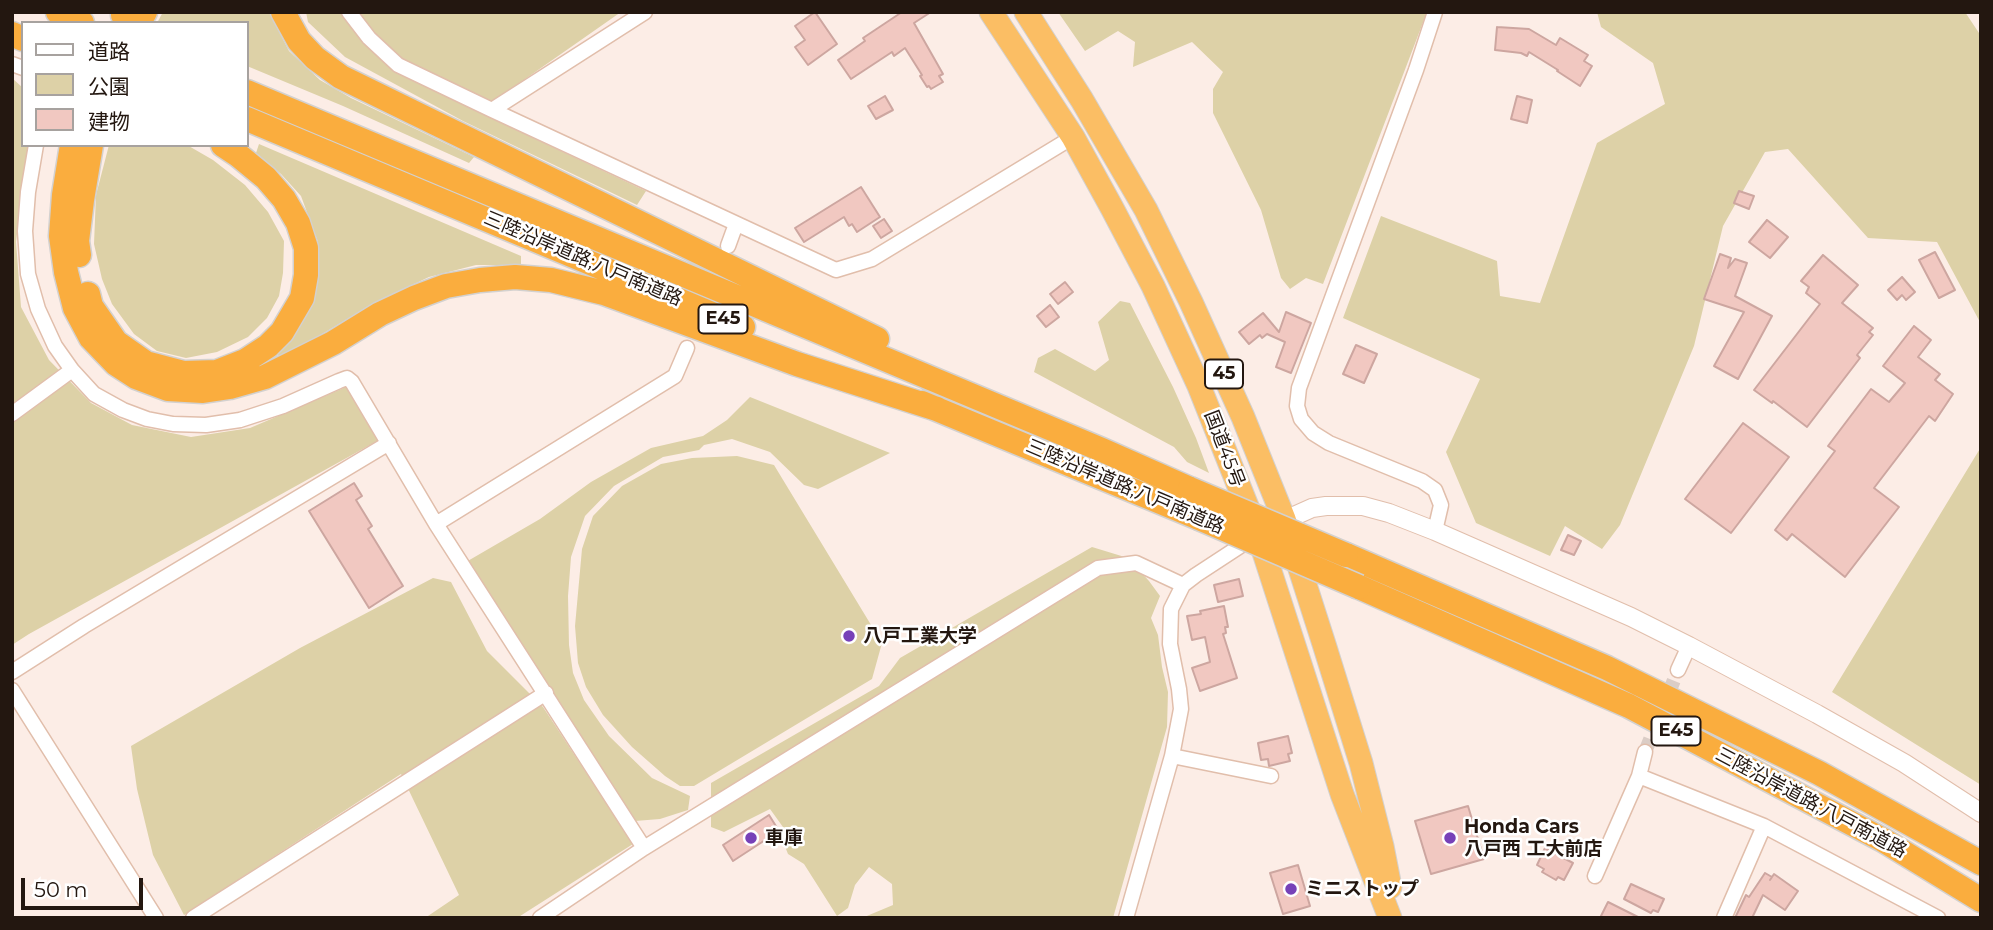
<!DOCTYPE html>
<meta charset="utf-8">
<style>
body{margin:0}
#map{position:relative;width:1993px;height:930px;overflow:hidden;background:#fcede6;font-family:Montserrat,"Noto Sans JP",sans-serif}
canvas{display:block}
.frame{position:absolute;inset:0;border:14px solid #231710;pointer-events:none}
.legend{position:absolute;left:21px;top:21px;width:228px;height:126px;box-sizing:border-box;background:#fff;border:2px solid #a7a29f;margin:0;padding:9px 12px;list-style:none;font-size:21px;color:#231710}
.legend li{display:flex;align-items:center;gap:14px;height:35px}
.legend b{width:35px;border:2px solid #a7a29f}
.scale{position:absolute;left:21px;top:878px;width:122px;height:32px;box-sizing:border-box;border:4px solid #231710;border-top:0;padding-left:9px;font-size:21px;line-height:24px;white-space:nowrap;color:#231710;-webkit-text-stroke:5px #fff;paint-order:stroke}
</style>
<div id="map">
<canvas width="1993" height="930"></canvas>
<div class="frame"></div>
<ul class="legend">
<li><b style="height:9px;background:#fff"></b>道路</li>
<li><b style="height:19px;background:#ddd1a7"></b>公園</li>
<li><b style="height:19px;background:#f1c8c1"></b>建物</li>
</ul>
<div class="scale">50 m</div>
</div>
<script>
const ctx = document.querySelector('canvas').getContext('2d');
ctx.lineJoin = 'round';
function fillPath(path, color) {
  ctx.fillStyle = color;
  ctx.fill(path, 'evenodd');
}
function toPath(rows) {
  const path = new Path2D();
  for (const r of rows) {
    path.moveTo(r[0], r[1]);
    for (let i = 2; i < r.length; i += 2) path.lineTo(r[i], r[i + 1]);
  }
  return path;
}
function strokePath(path, color, width, dash) {
  ctx.strokeStyle = color;
  ctx.lineWidth = width;
  ctx.lineCap = dash ? 'butt' : 'round';
  ctx.setLineDash(dash || []);
  ctx.stroke(path);
}
function write(font, color, halo, rows, align = 'center') {
  ctx.font = font + ' Montserrat,"Noto Sans JP",sans-serif';
  ctx.lineWidth = 5;
  ctx.setLineDash([]);
  ctx.textBaseline = 'middle';
  ctx.strokeStyle = halo;
  ctx.fillStyle = color;
  for (const [text, x, y, turn = 0] of rows) {
    ctx.save();
    ctx.translate(x, y);
    ctx.rotate((+turn || 0) * Math.PI / 180);
    ctx.textAlign = isNaN(turn) ? turn : align;
    if (halo) ctx.strokeText(text, 0, 0);
    ctx.fillText(text, 0, 0);
    ctx.restore();
  }
}
fillPath(toPath([
 [163,12,269,12,289,51,320,80,351,98,474,157,469,163,343,106,247,66,247,23,157,23],
 [306,12,621,12,478,112,646,191,637,205,463,121,345,57,308,22],
 [1058,12,1427,12,1323,284,1306,278,1290,289,1281,278,1261,210,1213,113,1213,89,1223,72,1192,42,1133,67,1135,42,1118,31,1085,51],
 [1597,12,1965,12,1981,36,1981,324,1937,242,1868,238,1788,149,1765,152,1723,226,1694,346,1620,525,1602,549,1565,526,1550,556,1476,523,1446,452,1480,379,1343,318,1381,216,1497,261,1500,296,1540,303,1597,143,1665,104,1653,63,1601,27],
 [12,78,23,88,23,145,28,145,16,242,21,307,49,360,91,403,132,425,191,437,250,428,346,387,379,440,29,634,12,645],
 [259,144,521,256,521,265,476,265,429,277,376,302,280,359,276,351,315,286,318,242,301,196,281,174,256,153],
 [109,145,187,145,213,160,245,185,268,212,284,241,283,273,279,296,267,318,248,337,217,352,186,358,157,351,134,334,112,304,102,279,94,244,96,195],
 [1120,301,1130,303,1173,387,1196,438,1209,473,1187,462,1174,447,1034,372,1038,358,1055,349,1095,371,1109,360,1098,322],
 [750,397,890,453,818,489,804,485,770,452,732,439,704,445,699,450,663,457,614,486,585,516,571,557,568,596,569,645,573,673,584,700,609,736,652,778,690,796,688,810,660,819,635,821,466,562,540,519,591,482,651,448,703,436,727,420],
 [1981,447,1981,785,1832,692],
 [737,456,774,465,882,643,872,679,694,786,680,786,665,776,632,747,603,715,586,687,578,663,575,626,582,549,593,516,622,486,661,464,692,458],
 [1092,547,1128,558,1149,581,1160,596,1151,618,1158,635,1162,667,1168,692,1167,727,1113,918,862,918,893,905,892,884,869,867,855,885,848,908,837,916,804,864,788,854,782,839,788,834,770,809,724,832,711,827,711,783,879,686,900,658],
 [433,578,451,582,487,651,543,707,633,844,517,918,425,918,459,895,401,774,184,915,153,855,137,789,131,746,300,648]
]), '#ddd1a7');
const building = toPath([
 [815,12,837,44,808,65,795,47,805,40,795,26,815,12],
 [902,12,931,12,914,23,943,74,939,76,943,82,931,89,929,86,927,87,920,76,922,75,905,48,894,56,892,52,851,79,838,60,865,41,863,38,902,12],
 [1497,27,1529,29,1556,45,1560,38,1588,55,1584,61,1592,66,1580,86,1557,71,1558,70,1529,52,1527,56,1521,53,1495,50,1497,27],
 [885,96,893,110,876,119,868,106,885,96],
 [1517,96,1532,100,1527,123,1511,119,1517,96],
 [861,187,880,217,857,232,852,224,849,226,844,217,804,242,795,228,861,187],
 [1739,191,1754,196,1749,209,1734,203,1739,191],
 [884,219,892,231,881,238,873,226,884,219],
 [1767,220,1788,237,1770,258,1749,242,1767,220],
 [1935,252,1955,290,1939,298,1919,260,1935,252],
 [1720,254,1731,258,1728,268,1735,259,1747,263,1735,296,1772,316,1738,379,1714,366,1744,312,1704,299,1720,254],
 [1823,255,1858,285,1842,303,1873,328,1869,332,1873,335,1857,355,1860,358,1807,427,1773,401,1772,403,1754,390,1820,304,1806,293,1809,287,1801,281,1823,255],
 [1902,277,1915,292,1906,300,1902,295,1897,300,1888,290,1902,277],
 [1065,282,1073,292,1058,304,1050,294,1065,282],
 [1050,305,1059,317,1046,327,1037,316,1050,305],
 [1286,312,1311,323,1291,373,1276,367,1285,342,1267,334,1262,338,1260,335,1249,344,1239,332,1263,313,1279,332,1286,312],
 [1914,326,1931,340,1918,357,1940,374,1935,380,1953,394,1935,421,1929,416,1874,488,1899,507,1845,577,1792,534,1787,540,1775,530,1835,451,1828,446,1871,389,1889,402,1905,383,1883,366,1914,326],
 [1356,345,1377,354,1364,383,1343,374,1356,345],
 [1743,423,1789,457,1731,533,1685,499,1743,423],
 [354,483,362,496,356,500,372,526,368,529,403,586,369,608,309,511,354,483],
 [1568,535,1581,541,1574,555,1561,550,1568,535],
 [1239,579,1243,596,1218,602,1214,585,1239,579],
 [1224,606,1228,627,1225,627,1226,633,1223,634,1237,678,1200,691,1192,668,1210,662,1205,637,1192,640,1187,616,1201,614,1200,611,1224,606],
 [1288,736,1292,753,1288,754,1290,761,1269,766,1268,759,1261,760,1258,743,1288,736],
 [1468,806,1484,859,1431,874,1415,821,1468,806],
 [769,815,779,831,733,861,723,845,769,815],
 [1545,848,1573,863,1564,880,1558,877,1556,880,1542,872,1544,869,1537,865,1545,848],
 [1298,865,1310,906,1283,914,1270,873,1298,865],
 [1765,873,1772,877,1770,880,1774,874,1798,891,1785,910,1763,895,1752,918,1735,918,1746,895,1749,897,1765,873],
 [1631,884,1664,899,1658,912,1653,910,1651,913,1624,899,1631,884],
 [1608,902,1640,918,1600,918,1608,902]
]);
fillPath(building, '#f1c8c1');
strokePath(building, '#cda6a0', 2);
strokePath(toPath([
 [1645,752,1678,670]
]), '#dbcdc6', 14, [14, 7]);
const minor = toPath([
 [349,12,369,38,398,65,492,110,836,270,872,259,1073,137],
 [12,64,23,68],
 [492,110,645,12],
 [36,145,28,192,25,231,28,274,38,309,55,346,72,370,94,394,123,410,147,419,173,424,206,425,240,420,283,406,339,381,347,378,352,382,436,524,644,848],
 [728,246,736,224],
 [12,414,72,370],
 [436,524,675,376,687,348],
 [1435,531,1441,505,1435,490,1422,481,1329,443,1313,433,1301,419,1297,406,1299,388,1416,70,1435,12],
 [1678,670,1689,646],
 [12,672,84,626,389,443],
 [12,690,156,918],
 [1172,756,1271,776],
 [1639,776,1764,826,1938,918],
 [1595,876,1639,776,1645,752],
 [193,918,546,693],
 [540,918,644,848,1098,568,1136,563,1183,585],
 [1126,918,1172,756,1181,709,1179,689,1170,644,1171,609,1183,585,1196,575,1251,539],
 [1724,918,1764,826]
]);
const tertiary = toPath([
 [1274,525,1312,508,1326,506,1363,506,1389,513,1435,531,1631,617,1689,646,1817,714,1904,763,1981,813]
]);
const trunk = toPath([
 [991,12,1073,137,1112,208,1153,286,1199,386,1258,534,1342,794,1390,918],
 [1026,12,1082,100,1146,210,1191,302,1243,417,1284,519,1324,644,1361,763,1382,846,1390,887]
]);
const motorway = toPath([
 [58,12,82,23],
 [283,12,299,41,315,58,341,77,877,339],
 [123,15,124,12],
 [138,23,145,12],
 [12,34,23,39],
 [247,92,1102,450,1190,489],
 [247,119,743,327],
 [72,145,64,195,61,236,66,272,75,308,91,338,116,364,136,377,168,389,203,391,230,387,265,377,333,343,380,314,414,298,446,286,480,280,515,277,551,280,604,293,797,364,937,409],
 [79,255,77,241,82,200,91,145],
 [88,294,91,306,116,342,146,363,184,373,217,372,245,361,268,346,282,332,302,298,306,275,306,248,298,223,284,199,266,178,238,155,223,145],
 [922,403,1199,518],
 [1346,555,1607,668,1819,773,1981,863],
 [1359,587,1629,706,1883,840,1981,900]
]);
strokePath(minor, '#e1beab', 17);
strokePath(tertiary, '#e1beab', 20);
strokePath(trunk, '#d3d1cf', 25);
strokePath(motorway, '#d3d1cf', 27);
strokePath(minor, '#fff', 14);
strokePath(tertiary, '#fff', 18);
strokePath(trunk, '#fbbe64', 23);
strokePath(motorway, '#faad3e', 24);
const motorwayBridge = toPath([
 [1190,489,1346,555],
 [1199,518,1359,587]
]);
strokePath(motorwayBridge, '#d3d1cf', 27, []);
strokePath(motorwayBridge, '#faad3e', 24);
for (const [x, y, r, color] of [
 [849,636,7,"#7741b8"],
 [751,838,7,"#7741b8"],
 [1450,838,7,"#7741b8"],
 [1291,889,7,"#7741b8"]
]) {
  const dot = new Path2D();
  dot.arc(x, y, r, 0, 2 * Math.PI);
  ctx.fillStyle = color;
  ctx.fill(dot);
  strokePath(dot, '#fff', 2.5);
}
for (const [x, y, w] of [
 [723,319,49],
 [1224,374,38],
 [1676,731,49]
]) {
  const box = new Path2D();
  box.roundRect(x - w / 2, y - 14.5, w, 29, 5);
  ctx.fillStyle = '#fff';
  ctx.fill(box);
  strokePath(box, '#231710', 2);
}
write('bold 18px', '#231710', null, [
 ["E45",723,319],
 ["45",1224,374],
 ["E45",1676,731]
]);
write('19px', '#231710', '#fff', [
 ["三陸沿岸道路;八戸南道路",583,259,23],
 ["国道45号",1224,449,69],
 ["三陸沿岸道路;八戸南道路",1125,487,23],
 ["三陸沿岸道路;八戸南道路",1811,803,28]
]);
write('bold 19px', '#231710', '#fff', [
 ["八戸工業大学",863,636],
 ["Honda Cars",1464,827],
 ["八戸西 工大前店",1464,849],
 ["車庫",765,838],
 ["ミニストップ",1305,889]
], 'left');
</script>
